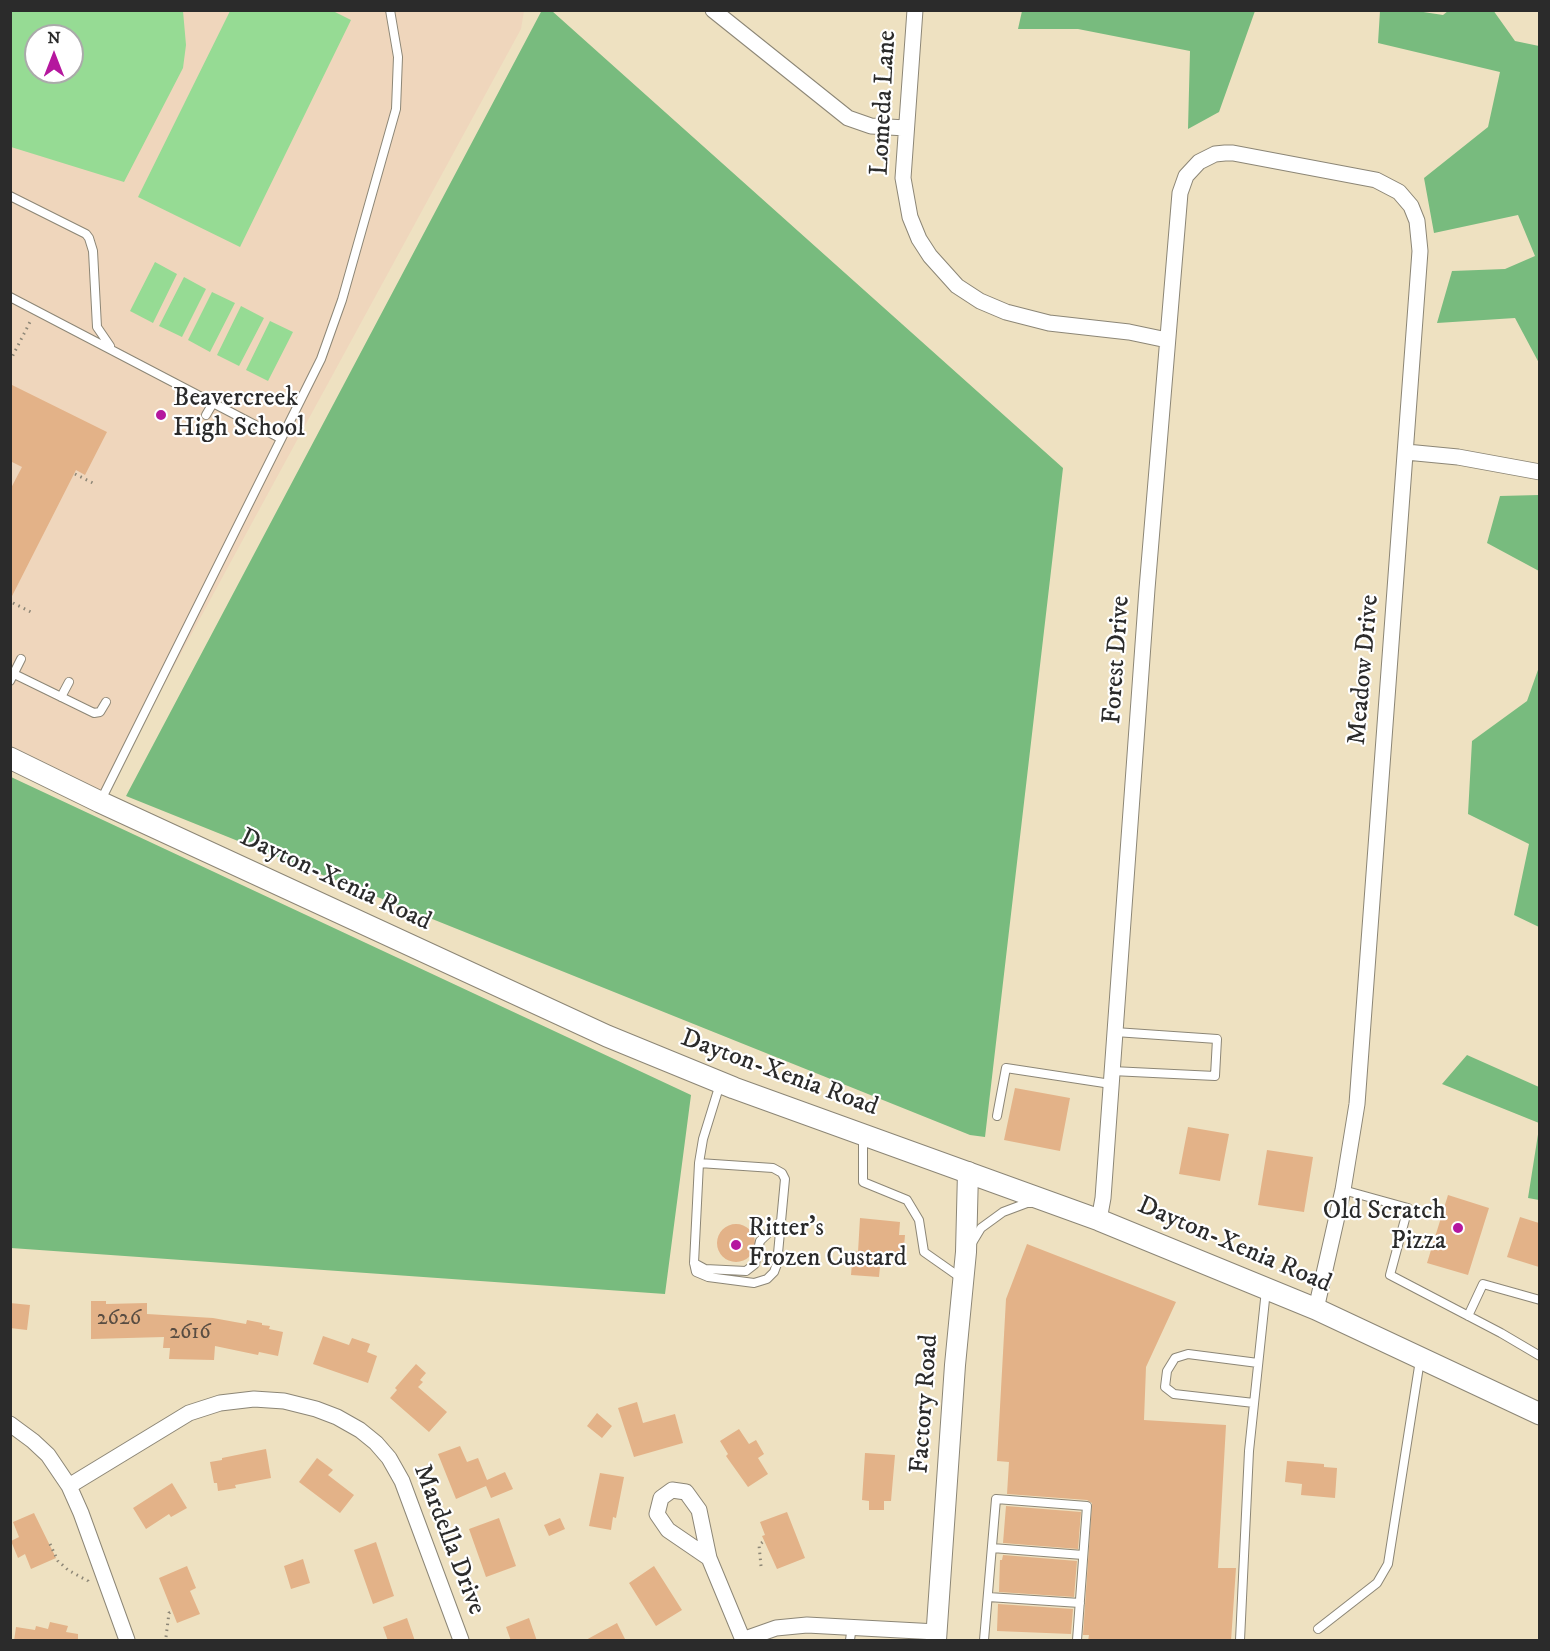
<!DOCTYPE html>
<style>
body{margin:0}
#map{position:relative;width:1550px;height:1651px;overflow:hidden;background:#eee1c1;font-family:"IM FELL DW Pica",serif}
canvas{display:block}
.frame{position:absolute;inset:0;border:12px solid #2b2b2b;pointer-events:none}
.north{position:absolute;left:24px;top:24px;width:60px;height:60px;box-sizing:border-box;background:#fff;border:2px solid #aaa;border-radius:50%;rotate:0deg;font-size:16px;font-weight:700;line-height:24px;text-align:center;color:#2b2b2b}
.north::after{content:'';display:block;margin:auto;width:21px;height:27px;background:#b5179e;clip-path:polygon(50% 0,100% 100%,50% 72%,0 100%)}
</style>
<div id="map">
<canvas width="1550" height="1651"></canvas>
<div class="frame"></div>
<div class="north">N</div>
</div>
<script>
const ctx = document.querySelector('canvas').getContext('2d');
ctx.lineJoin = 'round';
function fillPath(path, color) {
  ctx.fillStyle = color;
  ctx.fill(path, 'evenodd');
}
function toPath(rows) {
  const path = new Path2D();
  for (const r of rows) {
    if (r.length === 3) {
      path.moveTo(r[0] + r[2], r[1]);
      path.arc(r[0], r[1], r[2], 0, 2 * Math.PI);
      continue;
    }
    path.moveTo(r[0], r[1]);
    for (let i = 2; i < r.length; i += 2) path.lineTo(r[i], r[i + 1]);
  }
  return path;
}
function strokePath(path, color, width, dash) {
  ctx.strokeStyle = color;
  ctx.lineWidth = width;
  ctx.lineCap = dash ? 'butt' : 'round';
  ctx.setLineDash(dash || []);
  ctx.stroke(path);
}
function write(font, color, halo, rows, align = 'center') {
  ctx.font = font + ' "IM FELL DW Pica",serif';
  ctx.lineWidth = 4.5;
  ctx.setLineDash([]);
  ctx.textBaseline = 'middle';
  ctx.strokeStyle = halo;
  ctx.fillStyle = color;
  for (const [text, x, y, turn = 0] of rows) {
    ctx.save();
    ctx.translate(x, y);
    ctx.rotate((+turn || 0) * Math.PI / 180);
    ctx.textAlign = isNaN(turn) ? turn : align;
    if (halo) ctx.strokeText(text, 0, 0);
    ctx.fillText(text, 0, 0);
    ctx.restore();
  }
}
fillPath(toPath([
 [10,11,524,11,521,29,100,802,11,758],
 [36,36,72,36,72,72,36,72]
]), '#efd6bc');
fillPath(toPath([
 [10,11,183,11,186,45,183,68,124,182,11,147],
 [36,36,72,36,72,72,36,72],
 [230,11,333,11,351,20,240,247,138,197],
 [155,262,177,274,153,323,130,311],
 [184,277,206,289,182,337,159,326],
 [212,292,235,303,210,352,188,340],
 [241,306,264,318,239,366,217,355],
 [270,321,293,332,268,381,246,370]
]), '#96db94');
fillPath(toPath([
 [542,10,552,11,1063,468,985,1137,970,1135,126,796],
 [1493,10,1515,41,1539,46,1539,363,1515,318,1437,323,1452,271,1505,269,1535,256,1518,215,1434,233,1424,178,1488,127,1500,72,1378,43,1380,11,1417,11,1443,15,1448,11],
 [1022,11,1251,10,1255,11,1219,112,1188,129,1190,51,1078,29,1018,29],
 [1539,495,1540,495,1539,571,1487,543,1500,496],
 [1539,667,1539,927,1514,915,1529,844,1468,814,1472,741,1527,701],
 [11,777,691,1095,665,1294,11,1248],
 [1467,1055,1539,1087,1539,1123,1442,1084],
 [1539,1128,1539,1200,1528,1198]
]), '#78bb7e');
fillPath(toPath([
 [10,384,107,432,85,475,76,470,10,600,10,490,22,467,10,461],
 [1015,1088,1070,1098,1060,1151,1004,1140],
 [1188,1127,1229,1134,1220,1181,1179,1174],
 [1267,1150,1313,1157,1304,1212,1258,1205],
 [1448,1195,1489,1208,1468,1275,1427,1263],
 [1520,1217,1539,1223,1539,1267,1507,1257],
 [860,1218,900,1222,899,1235,905,1235,903,1258,881,1256,879,1277,851,1275,853,1251,858,1252],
 [736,1243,19],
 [1027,1244,1176,1302,1146,1367,1144,1420,1226,1425,1218,1568,1236,1568,1231,1641,1088,1641,1089,1635,1083,1635,1092,1503,1087,1500,1007,1494,1009,1462,997,1461,1006,1299],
 [91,1301,106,1301,106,1304,147,1303,147,1314,213,1318,246,1324,247,1320,262,1323,262,1325,270,1326,269,1329,283,1332,278,1356,259,1352,258,1355,215,1346,214,1360,169,1359,170,1348,163,1348,164,1337,91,1339],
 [10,1303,30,1305,27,1330,10,1328],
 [323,1336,349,1345,352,1338,370,1344,367,1352,377,1356,368,1383,313,1364],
 [416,1364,426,1373,420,1380,423,1382,418,1387,447,1412,429,1432,390,1398,397,1390,395,1388],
 [637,1402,643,1423,675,1414,683,1443,634,1457,618,1408],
 [597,1413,612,1426,602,1438,587,1426],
 [739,1429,749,1444,756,1440,764,1454,758,1458,768,1474,748,1487,726,1456,728,1454,720,1441],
 [460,1446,467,1462,478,1458,487,1480,505,1472,513,1489,491,1498,486,1486,456,1499,438,1454],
 [266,1449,271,1478,235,1485,236,1488,218,1491,217,1483,214,1483,210,1462,222,1460,222,1458],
 [865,1453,895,1455,891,1501,884,1501,884,1510,869,1510,869,1501,862,1500],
 [317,1458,333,1470,328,1475,354,1495,340,1513,299,1482],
 [1287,1461,1324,1464,1324,1467,1337,1468,1335,1498,1301,1495,1302,1484,1285,1482],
 [600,1473,624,1477,616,1518,613,1517,611,1530,589,1526],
 [172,1483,187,1508,171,1517,169,1514,146,1529,133,1508],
 [1006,1506,1081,1512,1078,1549,1003,1543],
 [787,1512,805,1558,777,1569,762,1536,765,1535,760,1522],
 [34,1513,56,1558,31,1569,25,1554,18,1558,11,1541,19,1537,13,1522],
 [499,1518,516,1566,486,1577,469,1529],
 [560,1518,565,1529,549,1536,544,1525],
 [376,1542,394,1596,373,1604,354,1550],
 [1003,1555,1077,1561,1074,1597,999,1592,1000,1560,1002,1560],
 [303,1559,310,1583,291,1589,284,1566],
 [187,1566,196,1588,190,1591,200,1614,177,1623,159,1578],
 [654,1566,682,1610,656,1626,629,1583],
 [998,1604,1073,1609,1071,1634,997,1631],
 [407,1618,415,1641,388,1641,383,1627],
 [529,1618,537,1641,511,1641,506,1627],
 [50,1622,68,1626,66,1632,78,1634,78,1641,14,1641,16,1627,35,1630,36,1626,48,1629],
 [617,1623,626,1641,584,1641]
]), '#e3b288');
const service = toPath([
 [10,196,86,234,89,238,93,251,97,327,110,346],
 [10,297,280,438],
 [206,415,213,403],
 [10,672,94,713,100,712,106,702],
 [10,681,21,659],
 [61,697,69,682],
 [101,800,321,359,342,300,396,109,398,57,390,10],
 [1112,1071,1215,1076,1217,1039,1115,1032],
 [997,1116,1006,1068,1111,1084],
 [863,1136,863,1182,907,1200,919,1220,924,1252,961,1278],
 [699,1163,773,1168,782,1173,785,1179,777,1264,774,1272,767,1279,754,1283,708,1277,696,1272,694,1263,699,1163,703,1139,720,1084],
 [1343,1190,1408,1208,1390,1275,1501,1333,1540,1356],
 [972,1243,981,1228,1003,1212,1027,1203,1031,1203],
 [694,1263,705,1269,746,1271,755,1264,760,1241,781,1221],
 [1468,1316,1483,1284,1540,1300],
 [1254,1403,1174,1394,1165,1387,1167,1371,1175,1358,1188,1354,1258,1363],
 [992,1548,1083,1555],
 [988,1597,1080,1603],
 [1318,1629,1377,1583,1388,1564,1420,1360],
 [850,1640,852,1626],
 [984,1640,996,1499,1087,1506,1077,1640],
 [1240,1640,1249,1451,1266,1290]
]);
const minor = toPath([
 [713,10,848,118,871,126,906,128],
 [915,10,903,178,910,217,919,239,930,256,957,286,980,301,1006,312,1049,323,1129,332,1167,340],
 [1406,452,1458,457,1540,472],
 [1099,1220,1103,1198,1147,589,1180,193,1186,176,1199,162,1215,154,1225,153,1233,153,1376,180,1399,192,1411,206,1417,221,1420,251,1357,1104,1343,1190,1316,1309],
 [10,1424,33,1441,48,1455,69,1486,81,1513,127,1640],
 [69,1486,189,1413,220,1403,254,1399,284,1401,316,1409,337,1417,360,1430,376,1443,389,1458,402,1481,461,1640],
 [709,1558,668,1530,657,1514,661,1498,672,1490,686,1492,699,1510,709,1558,743,1640],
 [742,1640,776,1628,807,1625,937,1632]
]);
const tertiary = toPath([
 [936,1640,955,1365,966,1252,968,1172]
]);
const secondary = toPath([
 [10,758,100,802,607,1036,734,1088,1099,1220,1316,1309,1540,1414]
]);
strokePath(service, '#8c8676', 10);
strokePath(minor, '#8c8676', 17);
strokePath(tertiary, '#8c8676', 22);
strokePath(secondary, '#8c8676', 23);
strokePath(toPath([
 [10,361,31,320],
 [75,474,95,484],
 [13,603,31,612],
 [50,1544,58,1561,68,1570,88,1581,90,1585],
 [761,1566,759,1545,764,1541],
 [166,1637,169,1613,173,1611]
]), '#8c8676', 3, [1.5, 4.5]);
strokePath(service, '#fff', 8);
strokePath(minor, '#fff', 15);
strokePath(tertiary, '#fff', 20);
strokePath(secondary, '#fff', 21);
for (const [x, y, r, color] of [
 [161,415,6,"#b5179e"],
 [1458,1228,6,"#b5179e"],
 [736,1245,6,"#b5179e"]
]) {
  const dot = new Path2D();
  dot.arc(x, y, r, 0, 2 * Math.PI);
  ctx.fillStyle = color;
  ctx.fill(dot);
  strokePath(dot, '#fff', 2);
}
write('22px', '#594d42', null, [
 ["2626",119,1319],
 ["2616",190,1333]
]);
write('26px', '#2b2b2b', '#fff', [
 ["Lomeda Lane",885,103,-87],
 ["Forest Drive",1118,660,-86],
 ["Meadow Drive",1365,670,-85],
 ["Dayton-Xenia Road",335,881,25],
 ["Dayton-Xenia Road",779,1074,20],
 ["Dayton-Xenia Road",1234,1246,23],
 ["Factory Road",926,1404,-86],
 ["Mardella Drive",448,1540,69]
]);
write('26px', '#2b2b2b', '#fff', [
 ["Beavercreek",173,400],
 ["High School",173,430],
 ["Old Scratch",1446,1213,"right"],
 ["Pizza",1446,1243,"right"],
 ["Ritter's",748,1230],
 ["Frozen Custard",748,1260]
], 'left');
</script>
